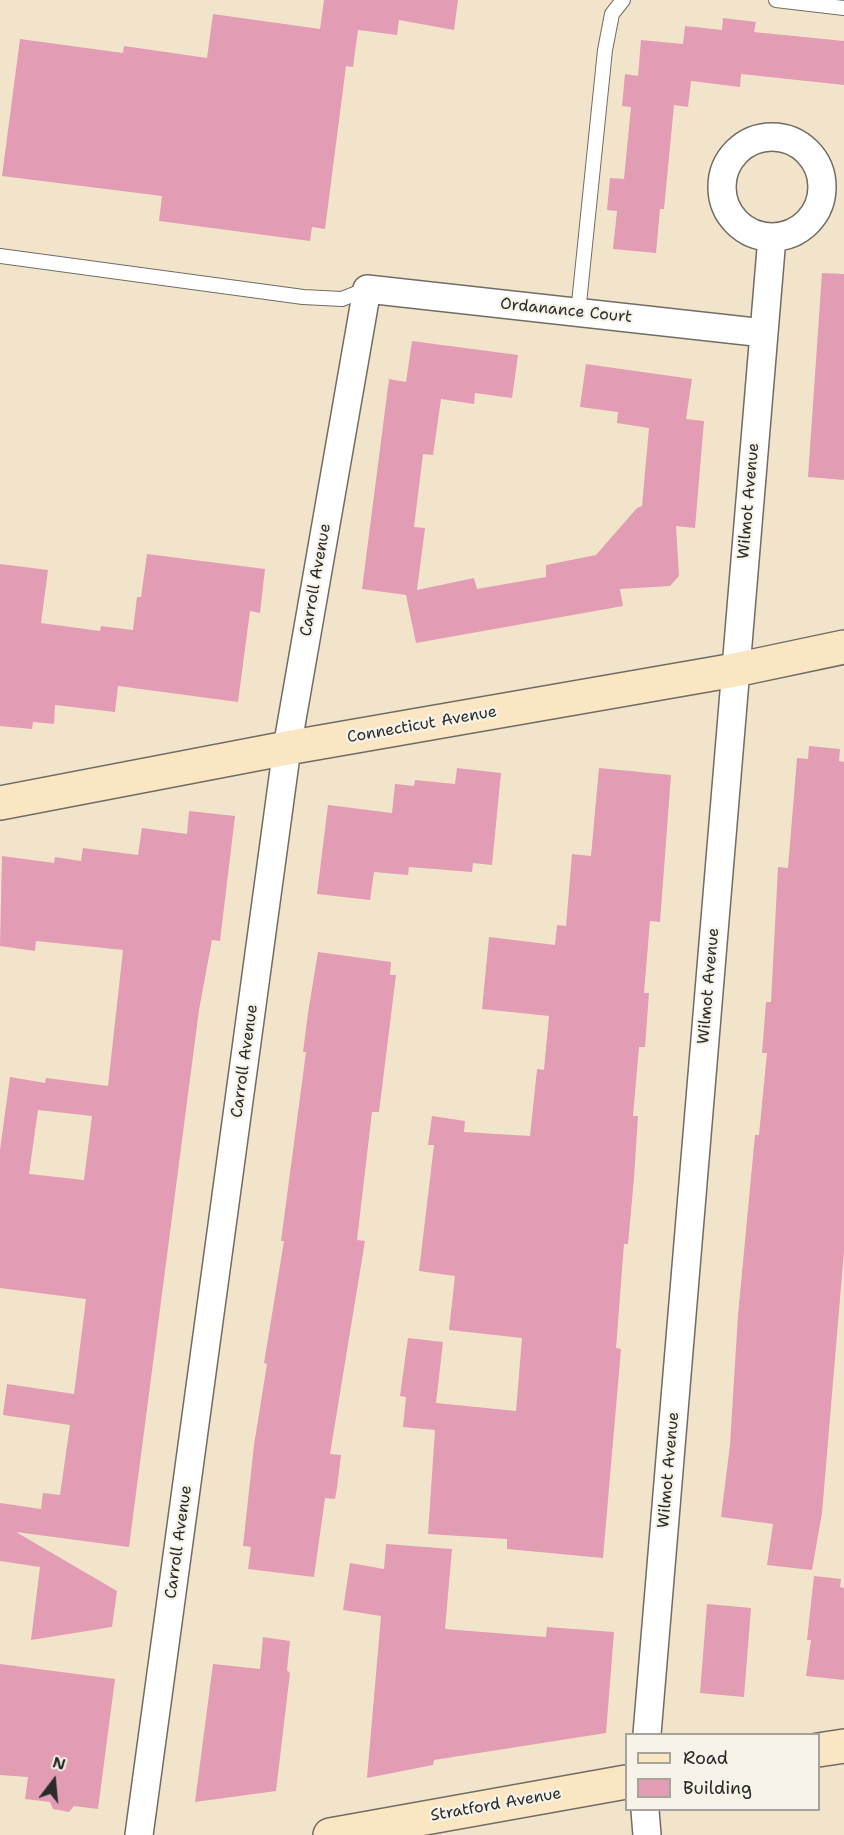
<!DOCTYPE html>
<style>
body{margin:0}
#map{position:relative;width:844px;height:1835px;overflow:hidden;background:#f2e4ca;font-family:"Shantell Sans",sans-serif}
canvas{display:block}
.legend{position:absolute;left:625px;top:1733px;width:195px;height:78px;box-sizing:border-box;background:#f7f3e8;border:2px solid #a5a39c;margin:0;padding:8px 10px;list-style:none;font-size:18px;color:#2b2b2b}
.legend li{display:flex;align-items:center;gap:12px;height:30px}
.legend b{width:30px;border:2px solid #a5a39c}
.north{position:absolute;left:24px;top:1751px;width:60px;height:60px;-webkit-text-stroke:4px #f7f3e8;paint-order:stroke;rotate:16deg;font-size:16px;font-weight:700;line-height:24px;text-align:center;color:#2b2b2b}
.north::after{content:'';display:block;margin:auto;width:21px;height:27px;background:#2b2b2b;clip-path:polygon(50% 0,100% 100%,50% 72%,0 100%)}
</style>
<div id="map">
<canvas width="844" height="1835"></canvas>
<ul class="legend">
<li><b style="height:8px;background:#fbe6c4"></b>Road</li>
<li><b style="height:16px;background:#e29db4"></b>Building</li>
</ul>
<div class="north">N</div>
</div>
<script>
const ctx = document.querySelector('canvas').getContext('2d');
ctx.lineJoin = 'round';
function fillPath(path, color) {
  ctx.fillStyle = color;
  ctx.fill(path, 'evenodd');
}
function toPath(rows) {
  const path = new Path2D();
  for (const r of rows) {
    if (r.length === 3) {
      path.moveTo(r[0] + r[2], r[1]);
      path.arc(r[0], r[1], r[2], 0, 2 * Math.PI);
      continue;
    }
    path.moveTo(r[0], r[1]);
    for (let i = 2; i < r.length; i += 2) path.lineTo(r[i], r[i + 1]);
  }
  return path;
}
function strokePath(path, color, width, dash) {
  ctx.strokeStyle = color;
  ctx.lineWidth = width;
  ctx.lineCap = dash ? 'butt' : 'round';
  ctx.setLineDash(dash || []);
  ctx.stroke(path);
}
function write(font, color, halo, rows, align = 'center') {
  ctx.font = font + ' "Shantell Sans",sans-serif';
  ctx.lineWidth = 4.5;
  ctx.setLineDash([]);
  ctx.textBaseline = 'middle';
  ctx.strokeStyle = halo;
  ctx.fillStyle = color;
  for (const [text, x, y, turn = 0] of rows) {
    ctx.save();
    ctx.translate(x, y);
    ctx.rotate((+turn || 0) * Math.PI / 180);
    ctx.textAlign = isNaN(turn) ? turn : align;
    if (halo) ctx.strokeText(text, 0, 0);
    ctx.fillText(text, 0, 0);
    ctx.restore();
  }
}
fillPath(toPath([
 [324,0,458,0,454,30,399,20,397,35,358,30,353,67,346,66,325,229,312,227,310,241,159,221,162,196,2,176,20,39,123,53,124,46,207,58,213,14,320,29],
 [723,18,756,22,754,32,844,41,844,85,741,74,740,87,691,81,688,107,674,105,664,209,660,209,656,253,613,249,617,211,607,210,610,178,624,179,631,107,622,106,625,74,638,76,641,40,683,44,685,26,722,30],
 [822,273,844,274,844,480,808,477],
 [412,341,518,355,512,398,475,393,474,404,441,399,433,455,423,454,414,527,425,528,417,590,474,578,477,589,546,577,546,565,596,555,637,508,642,506,649,428,617,423,618,412,580,407,586,364,692,379,686,419,704,421,695,528,676,526,679,576,670,586,620,589,623,606,416,643,406,595,362,589,389,379,406,382],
 [147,554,265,569,260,613,250,611,238,702,118,686,115,712,55,705,54,724,33,722,32,729,0,726,0,564,48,570,41,623,100,631,101,626,133,630,137,597,141,597],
 [809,746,840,749,839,761,844,762,844,1251,822,1513,812,1570,767,1565,773,1524,721,1517,730,1445,738,1315,755,1135,759,1135,767,1053,762,1053,766,1002,771,1002,778,867,788,868,797,758,808,759],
 [457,768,501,773,492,865,473,863,472,872,409,867,408,875,374,872,370,900,317,894,328,805,392,813,395,784,414,786,415,780,455,784],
 [599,768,671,775,660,922,650,921,644,993,649,993,645,1047,639,1047,633,1116,638,1116,634,1178,628,1244,624,1244,616,1348,621,1349,603,1558,507,1549,507,1539,428,1534,435,1430,403,1427,406,1397,400,1396,408,1338,443,1342,436,1403,516,1411,522,1338,449,1330,455,1276,419,1271,434,1145,428,1145,432,1116,465,1121,464,1132,530,1136,537,1069,544,1070,549,1016,482,1009,489,937,555,945,557,925,566,926,572,854,591,856],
 [189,811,235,816,220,941,212,940,199,1010,129,1547,16,1532,117,1591,112,1627,31,1640,40,1567,0,1561,0,1503,41,1509,43,1493,60,1495,70,1425,3,1415,7,1384,74,1394,86,1299,0,1288,0,1150,3,1128,10,1077,45,1083,46,1078,108,1086,123,950,36,941,35,951,0,946,2,856,54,863,55,857,81,861,83,848,138,855,142,828,187,834],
 [38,1110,92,1116,84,1180,29,1174],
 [318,952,391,962,390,975,396,975,379,1112,372,1112,357,1240,365,1241,330,1454,341,1455,337,1488,335,1499,325,1498,314,1577,248,1569,251,1547,243,1546,254,1445,267,1364,264,1363,284,1241,281,1241,306,1052,303,1052,308,1013],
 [386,1544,452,1549,445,1629,546,1637,547,1627,614,1632,606,1733,434,1760,433,1765,367,1778,381,1616,343,1610,350,1563,384,1569],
 [814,1576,841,1579,840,1587,844,1588,844,1680,806,1676,811,1640,807,1640],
 [707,1604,751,1608,744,1697,700,1693],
 [263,1637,290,1641,287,1670,290,1673,276,1791,195,1802,213,1664,260,1669],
 [0,1664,115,1679,98,1809,74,1806,69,1812,53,1809,50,1802,25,1799,28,1777,0,1775]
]), '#e29db4');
const service = toPath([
 [776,0,844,8],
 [0,256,303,297,342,299,367,289],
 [578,313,605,50,612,14,623,0]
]);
const minor = toPath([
 [772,187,50],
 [647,1734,772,237],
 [645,1810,647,1835],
 [139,1835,287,748,367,289,764,333]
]);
const secondary = toPath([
 [0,803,287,748,735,670,844,647],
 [818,1750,844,1746],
 [330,1835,626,1782]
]);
strokePath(service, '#716c63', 16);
strokePath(minor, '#716c63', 30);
strokePath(secondary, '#716c63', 36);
strokePath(service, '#fff', 14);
strokePath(minor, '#fff', 27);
strokePath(secondary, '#fbe6c4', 33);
write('16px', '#2b2b2b', '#f7f3e8', [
 ["Ordanance Court",566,311,6],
 ["Wilmot Avenue",749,501,-85],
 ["Carroll Avenue",316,580,-80],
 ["Connecticut Avenue",422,725,-10],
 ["Wilmot Avenue",709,986,-85],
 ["Carroll Avenue",245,1061,-82],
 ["Wilmot Avenue",669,1470,-85],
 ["Carroll Avenue",179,1542,-82],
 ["Stratford Avenue",496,1805,-10]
]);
</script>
